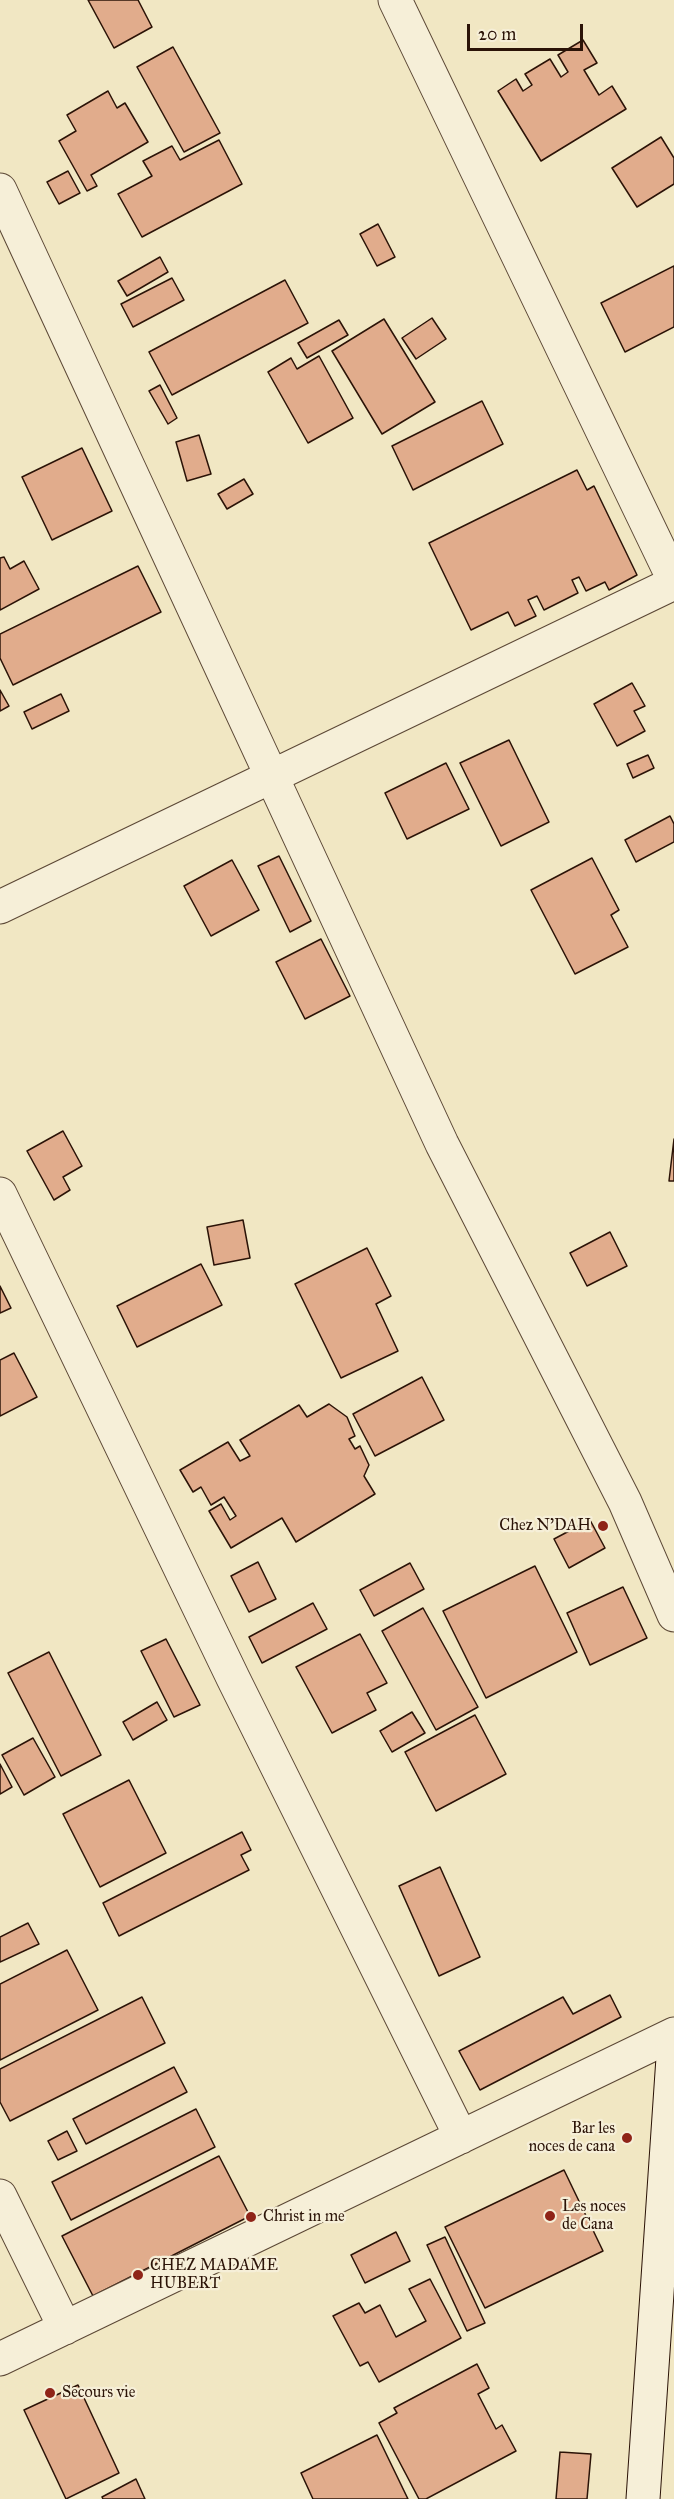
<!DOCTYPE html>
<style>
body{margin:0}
#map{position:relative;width:674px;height:2499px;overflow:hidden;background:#f1e7c3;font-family:"IM FELL Great Primer",serif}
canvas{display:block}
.scale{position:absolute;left:467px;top:24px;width:116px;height:27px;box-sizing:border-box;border:3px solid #2b1307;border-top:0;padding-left:8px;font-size:18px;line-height:21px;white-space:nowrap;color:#2b1307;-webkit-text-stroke:4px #f6efd8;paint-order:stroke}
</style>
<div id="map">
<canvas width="674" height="2499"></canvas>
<div class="scale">20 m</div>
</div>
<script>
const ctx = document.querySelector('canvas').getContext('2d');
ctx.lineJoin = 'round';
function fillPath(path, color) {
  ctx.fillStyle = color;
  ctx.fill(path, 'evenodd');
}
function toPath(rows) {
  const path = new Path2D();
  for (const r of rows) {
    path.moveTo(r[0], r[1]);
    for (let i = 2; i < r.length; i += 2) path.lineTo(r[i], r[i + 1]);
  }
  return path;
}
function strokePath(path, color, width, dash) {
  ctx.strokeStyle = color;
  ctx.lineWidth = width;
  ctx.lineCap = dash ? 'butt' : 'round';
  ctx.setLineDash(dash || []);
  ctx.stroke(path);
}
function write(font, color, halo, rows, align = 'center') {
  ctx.font = font + ' "IM FELL Great Primer",serif';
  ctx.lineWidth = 4.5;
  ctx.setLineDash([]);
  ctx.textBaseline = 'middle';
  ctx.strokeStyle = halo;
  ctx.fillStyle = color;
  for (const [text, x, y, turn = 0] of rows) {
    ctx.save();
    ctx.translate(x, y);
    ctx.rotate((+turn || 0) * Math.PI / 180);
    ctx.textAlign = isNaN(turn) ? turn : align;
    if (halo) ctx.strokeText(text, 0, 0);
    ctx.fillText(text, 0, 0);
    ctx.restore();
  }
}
const building = toPath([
 [88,0,138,0,152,27,114,48,88,0],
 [583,40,597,63,584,70,599,95,612,86,626,109,541,161,498,91,516,79,523,91,532,85,525,74,550,59,561,77,568,72,558,55,583,40],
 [173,47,220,133,184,152,137,67,173,47],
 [108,91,117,108,125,103,148,142,91,175,97,186,87,191,59,141,76,131,67,115,108,91],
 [661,137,674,158,674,184,637,207,612,168,661,137],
 [219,140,242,184,142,237,118,194,152,176,143,161,172,146,180,160,219,140],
 [68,171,80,193,59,204,47,182,68,171],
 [378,224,395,257,377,266,360,234,378,224],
 [160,257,168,272,127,296,118,281,160,257],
 [674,266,674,327,625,352,601,303,674,266],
 [172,278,184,300,133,327,121,304,172,278],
 [285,280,308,323,172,395,149,352,285,280],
 [432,318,446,339,416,359,402,338,432,318],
 [384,319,435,402,382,434,332,351,384,319],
 [339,320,348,335,307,358,298,343,339,320],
 [319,356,353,418,308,443,268,372,291,358,297,369,319,356],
 [160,385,177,418,168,424,149,391,160,385],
 [482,401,503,444,413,490,392,446,482,401],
 [199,435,211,474,187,481,176,442,199,435],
 [82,448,112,511,52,540,22,477,82,448],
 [577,470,587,490,594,486,637,575,609,590,605,582,586,591,579,577,572,580,578,593,544,610,537,596,528,600,536,616,515,626,508,612,471,630,429,543,577,470],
 [244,479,253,494,227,509,218,494,244,479],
 [4,557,10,569,24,561,39,589,0,610,0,558,4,557],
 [138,566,161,612,13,685,0,658,0,634,138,566],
 [632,683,645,706,634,711,645,731,617,746,594,704,632,683],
 [0,690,9,706,0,711,0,690],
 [61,694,69,711,32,729,24,712,61,694],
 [509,740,549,822,501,846,460,763,509,740],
 [648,755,654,768,633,778,627,764,648,755],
 [446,763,469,809,407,839,385,793,446,763],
 [670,816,674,824,674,842,636,862,625,840,670,816],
 [279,856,311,921,290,932,258,866,279,856],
 [592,858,619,910,611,915,628,947,575,974,531,890,592,858],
 [232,860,259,910,211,936,184,886,232,860],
 [321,939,350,996,305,1019,276,962,321,939],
 [63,1131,82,1166,63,1177,70,1190,54,1200,27,1151,63,1131],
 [674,1139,674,1181,669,1181,674,1139],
 [243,1220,250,1258,214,1265,207,1227,243,1220],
 [610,1232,627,1266,587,1286,570,1253,610,1232],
 [367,1248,391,1296,376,1304,398,1351,341,1378,295,1284,367,1248],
 [201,1264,222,1305,137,1347,117,1306,201,1264],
 [0,1286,11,1308,0,1313,0,1286],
 [14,1353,37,1397,0,1416,0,1360,14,1353],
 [422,1377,444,1420,375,1456,353,1414,422,1377],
 [329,1404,347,1417,355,1436,349,1439,355,1449,360,1446,369,1465,364,1476,375,1494,296,1542,282,1518,231,1548,209,1511,221,1504,230,1520,236,1516,224,1497,211,1505,201,1487,193,1492,180,1470,228,1442,240,1461,250,1456,240,1440,299,1405,307,1417,329,1404],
 [590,1520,605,1548,569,1568,554,1539,590,1520],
 [258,1562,276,1599,249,1612,231,1576,258,1562],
 [410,1563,424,1589,374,1616,360,1590,410,1563],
 [535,1566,577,1652,486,1698,443,1611,535,1566],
 [623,1587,647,1638,590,1665,567,1613,623,1587],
 [313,1603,327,1629,262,1663,249,1637,313,1603],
 [423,1608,478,1707,436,1730,382,1631,423,1608],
 [360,1634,387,1683,367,1693,376,1710,332,1733,296,1667,360,1634],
 [166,1639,200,1705,174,1717,141,1651,166,1639],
 [49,1652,101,1755,61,1776,8,1673,49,1652],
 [157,1702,167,1720,133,1740,123,1722,157,1702],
 [412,1712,425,1733,392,1752,380,1731,412,1712],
 [475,1715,506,1774,436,1811,405,1752,475,1715],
 [33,1738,55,1777,24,1795,2,1755,33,1738],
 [0,1764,12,1787,0,1794,0,1764],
 [129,1780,166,1853,100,1887,63,1814,129,1780],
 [242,1832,251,1850,241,1855,249,1870,119,1936,103,1903,242,1832],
 [440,1867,480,1957,439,1976,399,1886,440,1867],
 [28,1923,39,1944,0,1962,0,1937,28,1923],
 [67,1950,98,2010,0,2060,0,1984,67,1950],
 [610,1995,621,2017,480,2090,459,2051,563,1997,573,2014,610,1995],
 [142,1997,165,2043,10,2121,0,2102,0,2069,142,1997],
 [174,2067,187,2092,86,2144,73,2119,174,2067],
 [196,2109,215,2147,71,2220,52,2182,196,2109],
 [67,2131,77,2151,58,2160,48,2141,67,2131],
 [219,2156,250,2216,93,2296,62,2236,219,2156],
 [564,2170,603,2251,485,2308,445,2227,564,2170],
 [396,2232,410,2261,365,2283,351,2255,396,2232],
 [445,2237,485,2323,467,2331,427,2245,445,2237],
 [430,2279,461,2338,379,2382,368,2362,360,2366,333,2316,359,2303,365,2313,380,2305,396,2337,426,2321,409,2289,430,2279],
 [477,2364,489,2388,478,2394,496,2429,502,2425,516,2451,426,2499,419,2499,379,2423,397,2413,394,2408,477,2364],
 [78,2385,119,2473,66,2499,24,2410,78,2385],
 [377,2435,408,2499,313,2499,301,2473,377,2435],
 [560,2452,591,2454,587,2499,556,2499,560,2452],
 [136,2479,145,2499,103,2499,102,2497,136,2479]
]);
fillPath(building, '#e1ac8c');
strokePath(building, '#2b1307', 1.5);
const street = toPath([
 [395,0,674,580],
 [0,190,442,1144,625,1502,674,1615],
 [0,907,674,583],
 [0,1194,233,1678,461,2137],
 [0,2196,65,2328],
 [0,2359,674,2034]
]);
const secondary = toPath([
 [643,2499,674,2043]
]);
strokePath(street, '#5c4836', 35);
strokePath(secondary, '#2b1307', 35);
strokePath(street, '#f6efd8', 33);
strokePath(secondary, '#f6efd8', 33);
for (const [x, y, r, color] of [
 [603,1526,6,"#8f2418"],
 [627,2138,6,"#8f2418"],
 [550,2216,6,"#8f2418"],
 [251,2217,6,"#8f2418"],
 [138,2275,6,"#8f2418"],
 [50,2393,6,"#8f2418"]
]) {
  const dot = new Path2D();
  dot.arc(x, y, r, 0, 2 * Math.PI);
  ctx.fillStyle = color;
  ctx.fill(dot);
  strokePath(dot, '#f6efd8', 2);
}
write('16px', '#2b1307', '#f6efd8', [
 ["Chez N'DAH",591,1526,"right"],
 ["Bar les",615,2129,"right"],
 ["noces de cana",615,2147,"right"],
 ["Les noces",562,2207],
 ["de Cana",562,2225],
 ["Christ in me",263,2217],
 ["CHEZ MADAME",150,2266],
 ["HUBERT",150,2284],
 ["Secours vie",62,2393]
], 'left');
</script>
